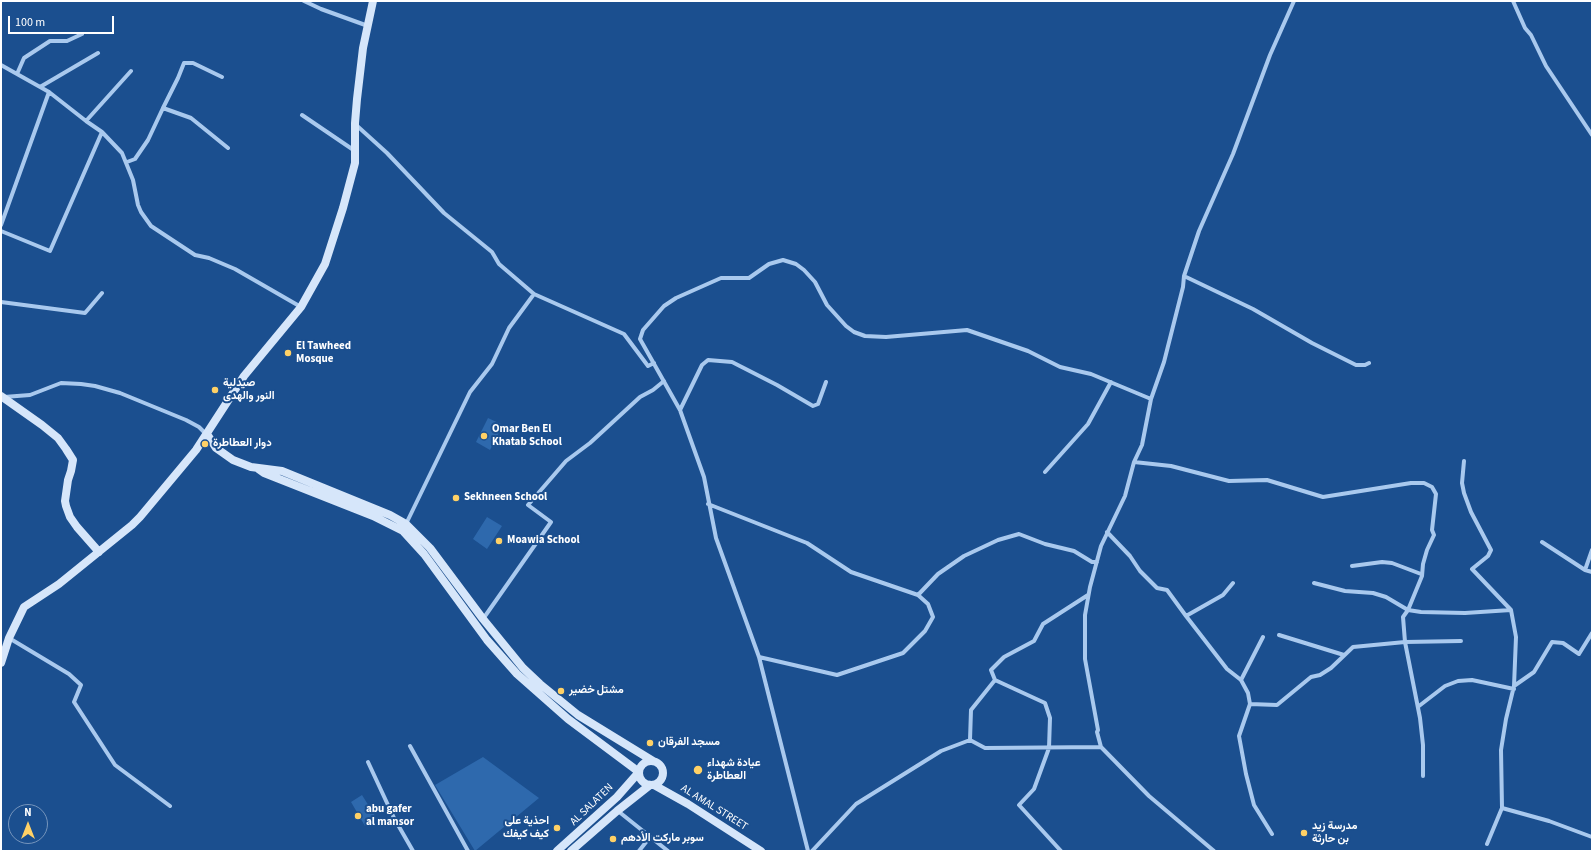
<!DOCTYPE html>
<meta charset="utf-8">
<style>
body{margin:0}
#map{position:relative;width:1593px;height:852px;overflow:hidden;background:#1b4f8f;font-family:"Source Sans 3",sans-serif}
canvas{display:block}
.frame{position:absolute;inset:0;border:2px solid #fff;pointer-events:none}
.north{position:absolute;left:8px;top:804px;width:40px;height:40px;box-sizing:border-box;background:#1b4f8f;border:1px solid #7695bc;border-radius:50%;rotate:0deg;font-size:11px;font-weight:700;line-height:16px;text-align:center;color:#fff}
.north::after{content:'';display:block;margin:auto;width:14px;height:18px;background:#ffd166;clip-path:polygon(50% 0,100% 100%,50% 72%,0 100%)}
.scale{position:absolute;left:8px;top:16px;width:106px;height:18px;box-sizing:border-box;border:2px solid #fff;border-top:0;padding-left:5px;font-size:12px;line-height:14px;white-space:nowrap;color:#fff;-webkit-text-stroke:3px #1b4f8f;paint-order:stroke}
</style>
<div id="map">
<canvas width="1593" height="852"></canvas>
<div class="frame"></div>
<div class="north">N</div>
<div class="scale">100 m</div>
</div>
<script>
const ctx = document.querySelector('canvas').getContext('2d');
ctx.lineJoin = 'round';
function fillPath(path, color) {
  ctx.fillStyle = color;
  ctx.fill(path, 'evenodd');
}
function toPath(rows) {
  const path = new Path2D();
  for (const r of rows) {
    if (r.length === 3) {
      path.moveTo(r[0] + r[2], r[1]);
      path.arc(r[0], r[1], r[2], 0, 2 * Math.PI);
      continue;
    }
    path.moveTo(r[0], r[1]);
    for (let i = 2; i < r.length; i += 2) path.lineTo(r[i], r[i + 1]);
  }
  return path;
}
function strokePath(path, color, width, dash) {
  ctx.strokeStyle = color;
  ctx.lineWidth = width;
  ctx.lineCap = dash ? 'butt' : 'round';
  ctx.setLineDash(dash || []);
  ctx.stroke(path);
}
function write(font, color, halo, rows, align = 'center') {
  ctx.font = font + ' "Source Sans 3",Vazirmatn,sans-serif';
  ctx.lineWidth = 4;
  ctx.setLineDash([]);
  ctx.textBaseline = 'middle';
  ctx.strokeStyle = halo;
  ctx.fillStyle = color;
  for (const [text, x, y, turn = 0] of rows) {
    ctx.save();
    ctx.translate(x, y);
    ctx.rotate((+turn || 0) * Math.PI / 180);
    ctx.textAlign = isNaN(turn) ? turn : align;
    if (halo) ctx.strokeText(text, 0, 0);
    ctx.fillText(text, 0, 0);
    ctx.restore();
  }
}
fillPath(toPath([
 [488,418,503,425,490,450,476,442],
 [487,517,502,526,487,549,473,539],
 [483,757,539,798,475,851,435,785],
 [362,795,377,819,365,826,351,802]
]), '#2e69ad');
strokePath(toPath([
 [304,1,321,9,368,26],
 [1513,1,1525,28,1531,35,1546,66,1592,135],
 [1,65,49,92,86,121,102,132,122,153,133,180,138,205,141,212,151,226,195,255,209,258,235,269,301,307],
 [17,74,24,58,50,41,67,41,82,34],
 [40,87,98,53],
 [163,108,178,78,184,63,193,63,222,77],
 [302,115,355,151],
 [86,121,131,71],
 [355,124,387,153,444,213,492,252,499,264,534,294,624,334,648,366,654,363],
 [127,162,135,159,148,140,163,108,191,118,228,148],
 [1,225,49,92],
 [1,231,50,251,102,132],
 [1184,276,1253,309,1312,343,1356,365,1365,365,1369,363],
 [1,302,85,313,102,293],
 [4,397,30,395,61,383,81,384,95,386,120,393,186,420,199,427,206,434],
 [680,410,702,365,708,360,732,362,777,385,813,406,818,404,826,382],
 [1464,461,1462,483,1464,493,1471,512,1491,550,1488,556,1472,569,1511,610,1516,637,1514,686,1506,719,1501,750,1502,808,1487,844],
 [1134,462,1171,466,1229,481,1267,480,1323,497,1411,483,1424,483,1432,487,1436,494,1432,530,1434,535,1427,550,1423,564,1422,576,1408,610,1386,597,1373,593,1345,591,1314,583],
 [1045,472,1088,424,1111,382],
 [708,504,807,543,851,572,918,595,928,604,933,617,925,631,903,653,837,675,759,657],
 [406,524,470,392,492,364,509,328,534,294],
 [1107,532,1130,556,1140,571,1157,588,1167,590,1186,616],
 [1542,542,1585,570],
 [1592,550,1585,570,1592,572],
 [1352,566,1382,562,1392,563,1421,574],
 [1233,583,1223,595,1186,616,1227,669,1241,680,1248,693,1250,704,1239,736,1246,774,1254,805,1272,834],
 [918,595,938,574,964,556,998,540,1019,534,1045,544,1074,551,1092,562,1097,562],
 [483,619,551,522,528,505,566,461,590,443,640,397,653,390,664,381],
 [1279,635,1344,655],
 [9,638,69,674,81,685,74,702,115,765,170,806],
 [1461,641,1405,642,1403,617,1408,610,1421,612,1465,613,1511,610],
 [995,680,1045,703,1050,718,1049,748,1034,789,1019,805,1061,851],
 [1241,680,1263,637],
 [1514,686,1534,672,1552,642,1563,643,1579,654,1592,633],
 [1250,704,1277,705,1311,677,1320,675,1331,668,1353,647,1405,642,1420,718,1423,745,1423,776],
 [1419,706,1445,686,1458,681,1472,680,1514,689],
 [970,740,971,710,995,680,991,670,1004,657,1034,641,1043,624,1088,595],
 [410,746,468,851],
 [368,762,394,818,413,851],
 [1502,808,1549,821,1592,837],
 [618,811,668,851],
 [639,851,650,837],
 [808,851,759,657,716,538,704,477,680,410,640,339,643,330,664,306,676,298,721,278,749,278,769,264,783,260,796,264,804,270,815,282,827,305,846,326,854,332,865,336,886,337,967,330,1028,351,1060,367,1091,374,1151,399],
 [812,851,856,804,941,751,970,740,985,748,1101,747],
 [1214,851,1149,796,1101,747,1097,732,1098,730,1085,659,1085,615,1090,587,1101,546,1125,496,1134,462,1142,445,1151,399,1164,362,1183,287,1184,276,1199,231,1233,154,1270,55,1294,1]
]), '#a9c9ee', 4);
strokePath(toPath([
 [1,396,42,425,58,438,66,449,73,460,71,471,68,480,65,501,66,506,70,517,77,527,99,552],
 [207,434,216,448,233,460,251,467,282,471,390,515,406,524,430,548,483,619,523,668,540,684,578,715,653,761],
 [257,468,264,473,373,516,403,531,424,554,487,640,517,674,568,719,639,772,617,797,557,851],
 [1,663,9,638,24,607,59,584,132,525,140,517,196,450,244,376,301,307,325,264,343,208,355,163,355,123,357,99,363,48,373,1],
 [651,773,12],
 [654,785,688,804,761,851],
 [571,851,617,811,650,785]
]), '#d6e6fa', 8);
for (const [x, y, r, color] of [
 [288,353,4,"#ffd166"],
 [215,390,4,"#ffd166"],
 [484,436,4,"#ffd166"],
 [205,444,4,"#ffd166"],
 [456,498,4,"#ffd166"],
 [499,541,4,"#ffd166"],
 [561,691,4,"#ffd166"],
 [650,743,4,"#ffd166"],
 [698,770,5,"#ffd166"],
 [358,816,4,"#ffd166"],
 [557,828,4,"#ffd166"],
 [1304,833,4,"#ffd166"],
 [613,839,4,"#ffd166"]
]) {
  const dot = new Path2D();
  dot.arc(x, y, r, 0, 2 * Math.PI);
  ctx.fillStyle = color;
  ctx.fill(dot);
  strokePath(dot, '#1b4f8f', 1.5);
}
write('bold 11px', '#fff', '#1b4f8f', [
 ["El Tawheed",296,347],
 ["Mosque",296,360],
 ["صيدلية",223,384],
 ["النور والهدى",223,397],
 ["Omar Ben El",492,430],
 ["Khatab School",492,443],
 ["دوار العطاطرة",213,444],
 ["Sekhneen School",464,498],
 ["Moawia School",507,541],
 ["مشتل خضير",569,691],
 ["مسجد الفرقان",658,743],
 ["عيادة شهداء",707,764],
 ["العطاطرة",707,777],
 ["abu gafer",366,810],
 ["al mansor",366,823],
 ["احذية على",549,822,"right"],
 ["كيف كيفك",549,835,"right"],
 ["مدرسة زيد",1312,827],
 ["بن حارثة",1312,840],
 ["سوبر ماركت الأدهم",621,839]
], 'left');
write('11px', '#fff', '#1b4f8f', [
 ["AL SALATEN",592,805,-44],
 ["AL AMAL STREET",714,808,32]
]);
</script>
